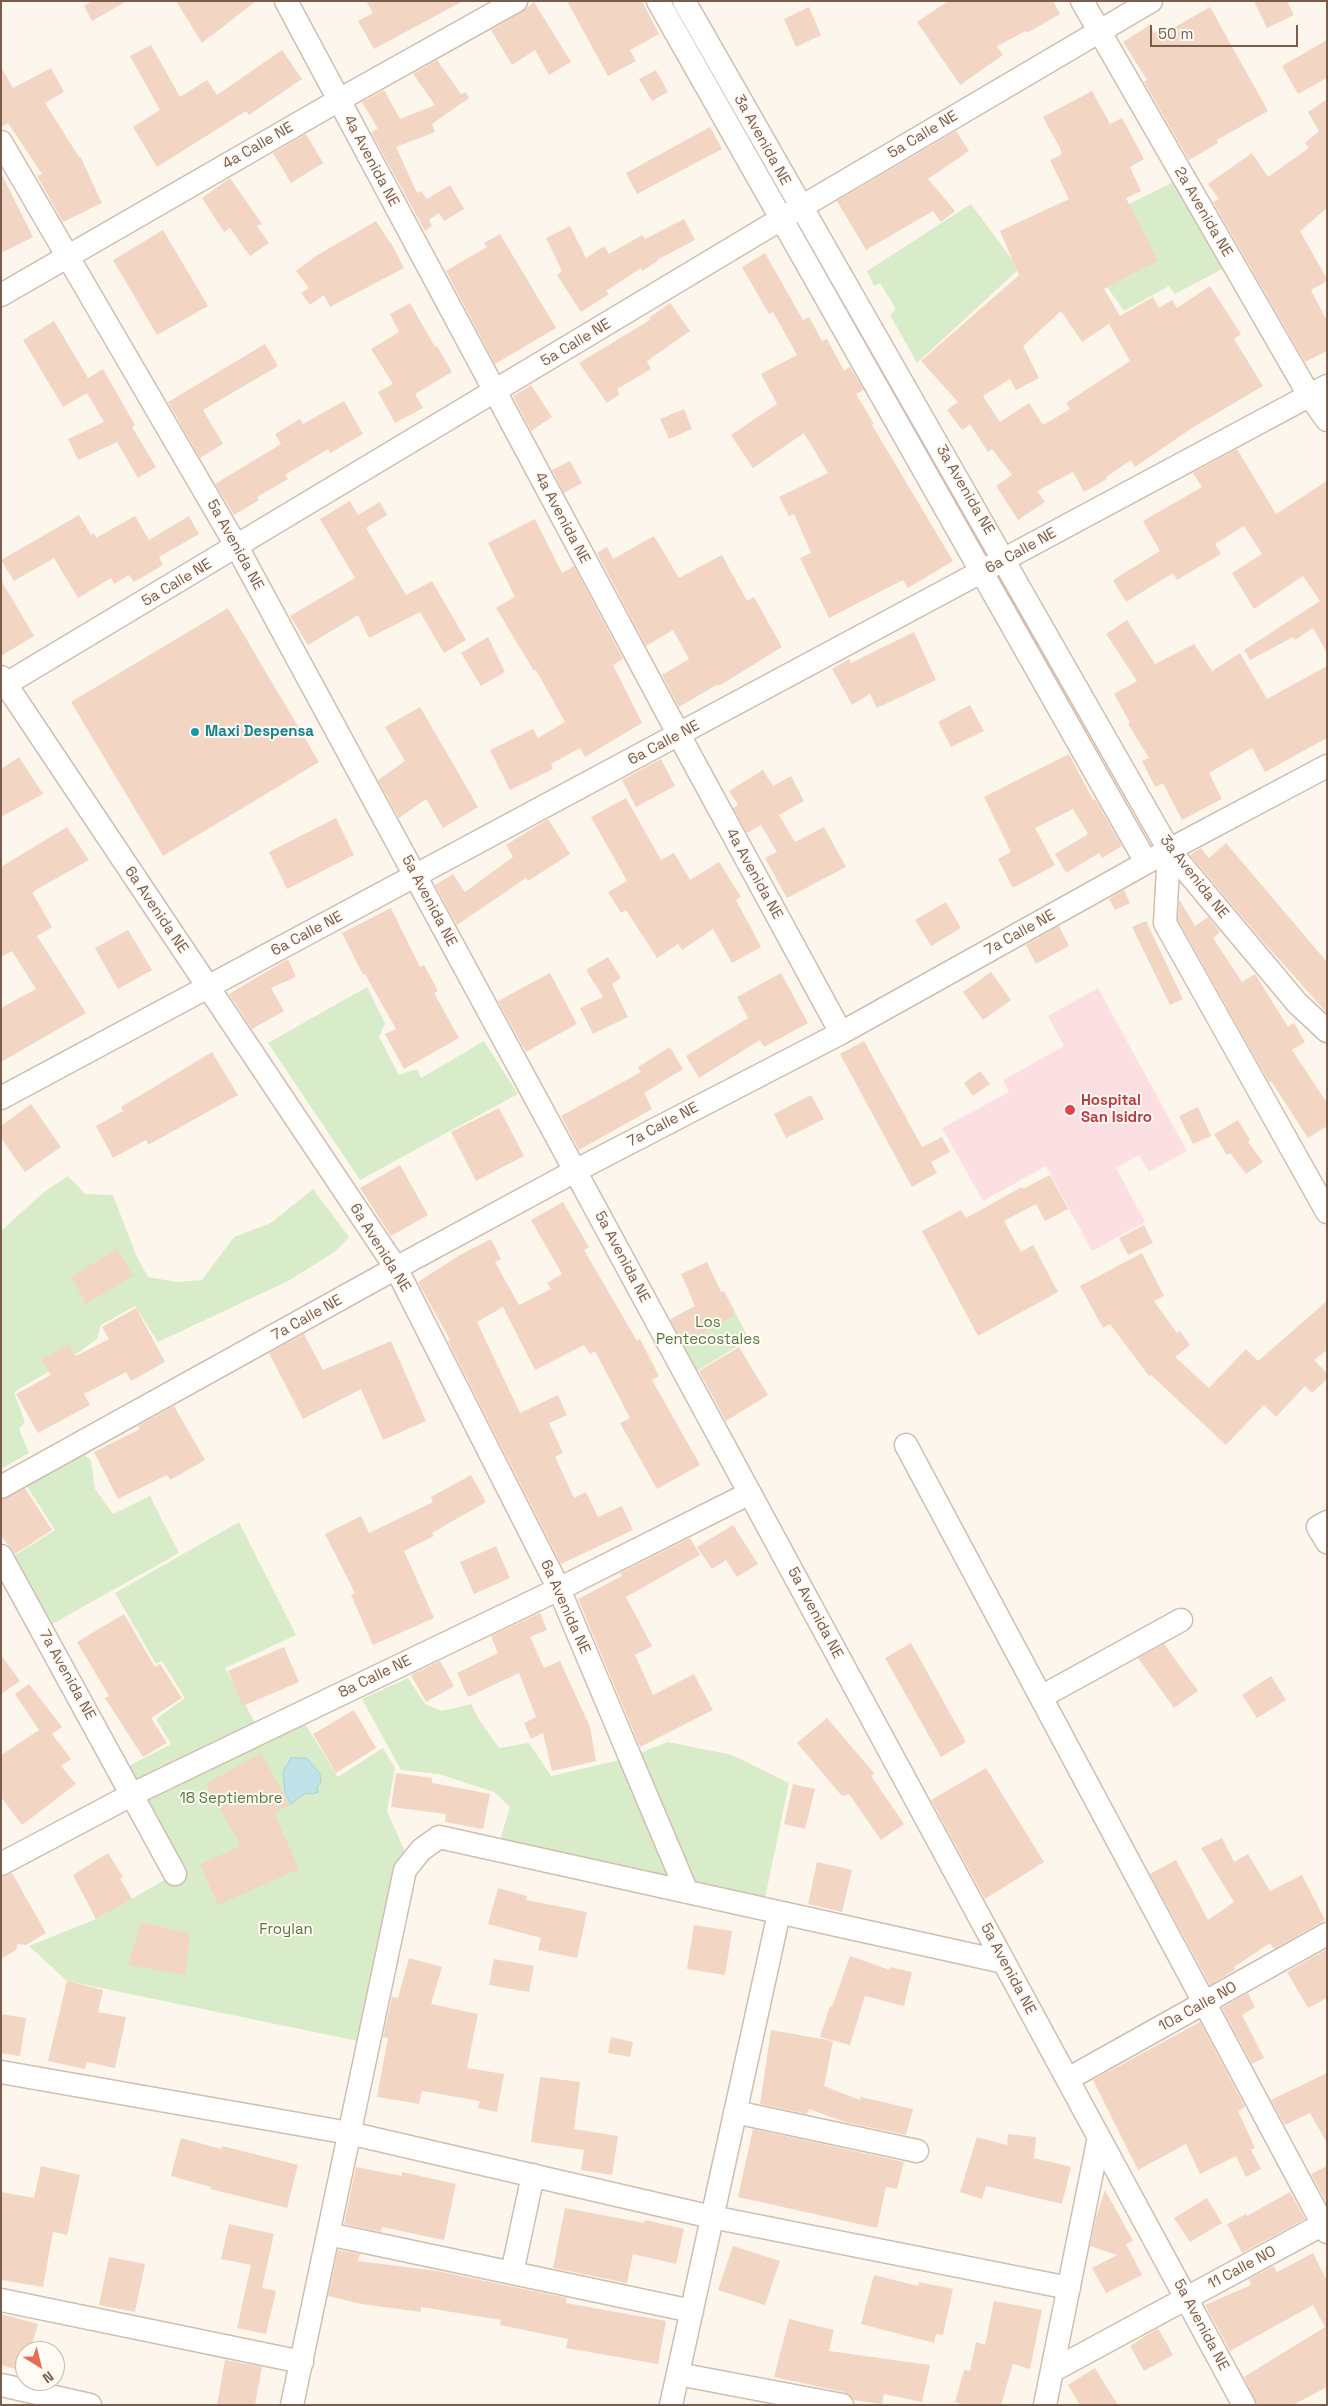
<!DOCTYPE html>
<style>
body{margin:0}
#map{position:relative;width:1328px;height:2406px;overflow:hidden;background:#fdf6ec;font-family:"Space Grotesk",sans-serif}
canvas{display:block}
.frame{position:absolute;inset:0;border:2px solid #7a5c4d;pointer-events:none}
.north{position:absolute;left:15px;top:2341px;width:50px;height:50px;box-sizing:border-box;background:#fffaf3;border:1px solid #cabbb1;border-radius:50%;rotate:144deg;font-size:14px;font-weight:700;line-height:20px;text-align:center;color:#7a5c4d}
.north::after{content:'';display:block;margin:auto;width:18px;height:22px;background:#e76f51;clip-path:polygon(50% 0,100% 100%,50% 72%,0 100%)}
.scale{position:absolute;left:1150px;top:25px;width:148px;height:22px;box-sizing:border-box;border:2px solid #7a5c4d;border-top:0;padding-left:6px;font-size:15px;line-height:18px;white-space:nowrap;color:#7a5c4d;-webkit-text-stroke:4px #fffaf3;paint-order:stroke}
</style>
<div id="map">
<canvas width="1328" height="2406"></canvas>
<div class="frame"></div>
<div class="north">N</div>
<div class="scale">50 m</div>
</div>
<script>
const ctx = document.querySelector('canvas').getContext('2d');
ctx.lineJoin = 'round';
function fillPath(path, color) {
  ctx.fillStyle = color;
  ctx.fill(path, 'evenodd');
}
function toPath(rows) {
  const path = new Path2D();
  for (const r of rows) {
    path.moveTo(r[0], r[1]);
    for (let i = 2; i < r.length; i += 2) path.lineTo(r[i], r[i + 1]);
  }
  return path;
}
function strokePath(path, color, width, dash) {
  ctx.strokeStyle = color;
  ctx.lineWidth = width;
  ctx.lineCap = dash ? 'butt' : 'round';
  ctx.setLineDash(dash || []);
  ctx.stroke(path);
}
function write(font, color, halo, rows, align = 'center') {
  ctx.font = font + ' "Space Grotesk",sans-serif';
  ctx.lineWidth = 4;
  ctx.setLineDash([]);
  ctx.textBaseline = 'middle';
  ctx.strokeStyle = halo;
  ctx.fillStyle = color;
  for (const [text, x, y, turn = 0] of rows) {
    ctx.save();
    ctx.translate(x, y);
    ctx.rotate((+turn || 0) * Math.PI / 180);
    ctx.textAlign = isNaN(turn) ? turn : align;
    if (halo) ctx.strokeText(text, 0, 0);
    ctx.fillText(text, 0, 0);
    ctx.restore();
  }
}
fillPath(toPath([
 [1098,988,1187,1151,1149,1172,1139,1155,1116,1168,1145,1222,1092,1251,1046,1166,983,1201,942,1128,1009,1092,1003,1080,1064,1046,1048,1016]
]), '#fbdfe3');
fillPath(toPath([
 [1175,181,1226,267,1175,294,1169,286,1124,311,1107,287,1135,273,1107,215],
 [971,204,1019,269,917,363,890,315,896,309,880,283,874,286,867,271],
 [367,987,385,1023,379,1037,399,1075,417,1069,421,1078,484,1041,518,1094,360,1180,268,1043],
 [68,1176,85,1194,113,1195,136,1255,148,1277,176,1282,202,1280,234,1237,271,1223,313,1189,349,1237,336,1251,288,1281,158,1342,135,1306,101,1325,97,1339,65,1362,14,1392,25,1422,19,1429,29,1453,1,1469,1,1231,44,1192],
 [724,1291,749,1339,692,1374,664,1323],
 [84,1455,91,1460,95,1489,113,1514,150,1496,179,1553,45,1628,9,1559,55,1530,26,1485],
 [239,1522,296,1635,225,1668,258,1728,135,1787,125,1768,171,1744,156,1719,185,1698,162,1661,156,1664,115,1593],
 [408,1678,425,1704,442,1711,471,1704,478,1718,499,1748,529,1743,551,1776,620,1760,673,1878,500,1840,510,1807,494,1792,439,1774,401,1770,362,1699],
 [299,1714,338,1777,383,1748,395,1768,387,1811,407,1856,358,2041,67,1981,29,1946,96,1919,175,1874,133,1794],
 [668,1742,732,1755,789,1783,764,1903,692,1887,637,1754]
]), '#d8ecc9');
const water = toPath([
 [291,1758,307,1758,320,1774,321,1782,317,1787,318,1792,313,1794,305,1793,291,1804,285,1793,283,1772,291,1758]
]);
fillPath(water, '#bfe3e8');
strokePath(water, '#a5d3da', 1);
fillPath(toPath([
 [92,1,127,1,92,21,84,6],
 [176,1,256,1,202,43],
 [366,1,463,1,374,49,358,21,373,13],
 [567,1,642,1,659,34,630,50,636,61,608,76],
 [948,1,1053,1,1060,14,1027,33,1026,31,997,46,1003,55,960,85,917,22],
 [1254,1,1287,1,1294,15,1267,28],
 [534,2,571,62,549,75,535,50,512,65,491,30,522,12],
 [809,7,821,35,796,47,784,19],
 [1210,7,1268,111,1217,140,1218,143,1189,160,1144,82,1147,80,1123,42,1150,25,1154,33,1158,31,1161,35],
 [1327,40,1327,78,1298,94,1282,66],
 [151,45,180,97,207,80,217,95,282,50,302,79,249,115,246,111,157,167,133,127,160,110,130,56],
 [437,60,461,94,466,92,469,98,432,124,435,132,396,147,417,193,421,191,427,199,450,185,464,209,444,221,439,213,429,220,432,226,425,231,371,132,378,129,362,102,384,90,400,119,435,105,413,74],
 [1,67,13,88,51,68,64,92,45,103,79,157,80,156,102,203,63,222,37,176,42,174,8,123,1,127],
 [656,70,668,92,652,101,639,79],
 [1092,91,1110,124,1122,118,1144,159,1130,167,1141,191,1126,198,1158,261,1104,289,1120,316,1153,297,1159,308,1172,300,1177,308,1210,286,1241,334,1234,339,1263,386,1192,428,1135,467,1131,460,1106,477,1107,479,1084,492,1073,472,1037,491,1045,502,1018,520,996,486,1012,475,992,449,988,452,970,424,962,430,947,410,958,402,921,361,1019,275,1000,231,1069,199,1050,160,1061,155,1061,150,1043,117],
 [1061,311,1082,342,1109,324,1130,361,1066,403,1070,409,1043,425,1029,403,1000,422,983,396,1010,379,1016,390,1039,378,1023,346],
 [1327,99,1327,208,1300,231,1327,279,1327,281,1311,290,1327,321,1327,351,1305,362,1213,202,1219,199,1208,184,1252,153,1268,177,1309,148,1305,143,1319,131,1308,112],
 [710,127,722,149,637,194,626,173],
 [956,131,969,151,928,179,955,211,941,222,933,211,866,250,837,201],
 [306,134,323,163,291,183,273,153],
 [1,173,33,237,1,253],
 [230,178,262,224,257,226,269,243,250,256,230,228,224,232,202,198],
 [684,219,695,240,657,260,658,261,642,271,641,268,606,291,609,294,581,312,557,275,562,271,546,238,570,226,586,258,604,246,609,254,642,235,645,239],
 [376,221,390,243,391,243,404,268,330,307,324,295,310,305,301,293,309,288,296,271,316,256],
 [163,230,208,306,157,335,113,260],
 [500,234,556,328,495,364,446,271,487,247,484,243],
 [765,253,803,320,809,317,822,341,827,339,844,371,850,367,864,390,856,394,874,424,872,425,953,561,908,588,903,580,829,618,800,558,811,553,794,514,789,516,779,497,828,473,804,433,753,468,731,435,777,404,761,374,797,355,773,312,769,314,742,267],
 [410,303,435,347,437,346,452,372,415,394,423,408,395,423,378,392,393,384,371,349,399,332,390,314],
 [670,303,690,331,647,361,651,369,617,389,620,394,607,403,579,363,650,320,649,318],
 [54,321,88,378,103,369,135,425,132,427,156,467,138,478,117,442,78,460,68,439,104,422,87,393,63,407,23,340],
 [265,344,278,366,203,410,223,444,200,458,168,402],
 [531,385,552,417,531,431,513,396],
 [344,401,363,434,330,453,328,449,285,475,288,479,257,497,259,500,234,515,215,484,281,444,275,434,300,419,303,424],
 [684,409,692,429,669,439,660,419],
 [1237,449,1276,514,1327,481,1327,653,1313,628,1295,640,1293,637,1250,660,1244,650,1320,601,1303,576,1254,609,1232,573,1262,554,1244,526,1215,544,1221,554,1177,580,1173,573,1126,602,1113,580,1160,551,1143,521,1202,487,1193,473],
 [570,461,582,483,564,493,552,470],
 [350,501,358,515,380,502,387,515,366,528,406,595,432,581,466,640,444,653,420,612,369,638,358,615,308,645,290,616,355,578,320,519],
 [79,515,91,535,94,533,96,538,135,516,149,540,189,516,199,534,159,557,163,565,134,582,129,575,114,584,111,578,78,598,54,558,14,581,1,560],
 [535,519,562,573,574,566,623,659,613,665,642,723,585,757,580,748,551,764,553,769,510,790,490,750,533,729,538,738,565,722,536,670,534,671,496,608,515,597,488,543],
 [654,536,679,578,722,555,747,601,754,597,782,647,719,686,718,684,679,707,662,675,689,659,673,630,646,646,597,553,607,547,613,559],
 [1,580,34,636,1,656],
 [228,608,319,762,163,856,71,702],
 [1127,620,1155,664,1194,644,1212,671,1240,653,1267,699,1327,666,1327,738,1265,772,1252,748,1209,773,1222,799,1182,820,1163,783,1155,787,1142,761,1149,758,1128,724,1130,723,1114,694,1137,681,1106,634],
 [914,632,936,680,877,708,870,694,852,705,832,669,849,659,851,663],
 [488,637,505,672,481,686,461,653],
 [970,705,984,731,951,747,938,722],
 [420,707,478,807,443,828,426,799,399,818,378,780,405,761,385,727],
 [1069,754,1093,800,1095,799,1122,846,1102,858,1099,853,1066,873,1055,854,1088,834,1073,809,1035,828,1055,865,1013,888,998,859,1011,852,984,797],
 [19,757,43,794,1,817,1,769],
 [661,759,675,786,636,807,622,780],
 [763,770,773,786,791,776,804,801,779,815,795,842,824,827,846,867,787,898,765,858,777,852,761,825,747,833,733,808,738,805,729,791],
 [626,798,661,860,674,853,690,880,719,862,741,897,736,900,761,947,732,963,713,929,682,950,678,944,657,958,626,910,621,913,608,892,627,881,591,817],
 [336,818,354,855,287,889,269,852],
 [548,819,570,854,528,881,526,878,457,925,435,885,453,874,465,892,513,857,506,845],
 [67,827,89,860,34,891,33,894,52,927,37,936,86,1013,1,1062,1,1008,36,989,12,951,1,957,1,867],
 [1226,843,1327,962,1327,1013,1260,938,1190,855,1201,848,1209,858],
 [1124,890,1130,903,1115,910,1109,899],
 [1179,899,1195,926,1208,917,1220,932,1213,938,1242,982,1255,974,1288,1027,1294,1023,1305,1042,1292,1050,1327,1103,1327,1126,1308,1138,1271,1081,1269,1082,1178,920],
 [946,902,961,928,931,946,915,920],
 [391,908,420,967,424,965,438,991,434,993,459,1038,404,1069,385,1034,396,1029,365,974,363,975,342,933],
 [1146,921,1183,999,1170,1005,1132,927],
 [1059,926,1069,946,1036,964,1026,945],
 [128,930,152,970,118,989,95,948],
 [608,957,621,978,612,984,628,1017,593,1034,580,1008,603,997,586,970],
 [288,959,296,977,271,988,284,1011,252,1029,229,994],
 [991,972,1011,1000,983,1020,963,992],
 [550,973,577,1024,526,1052,498,1001],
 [781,973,808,1023,764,1047,760,1040,699,1078,686,1056,748,1018,737,997],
 [864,1041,922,1147,942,1137,950,1152,931,1162,937,1173,912,1187,840,1054],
 [670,1047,683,1069,644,1093,652,1109,579,1150,561,1116,641,1072,638,1067],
 [212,1052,238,1095,148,1145,146,1140,113,1158,96,1126,123,1111,121,1107],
 [980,1071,990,1084,973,1096,964,1083],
 [811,1095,824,1119,786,1138,774,1114],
 [31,1104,61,1147,25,1172,1,1138,1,1126],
 [1198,1107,1211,1136,1193,1144,1179,1116],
 [499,1108,524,1156,476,1181,451,1132],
 [1238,1120,1250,1140,1248,1142,1263,1162,1246,1174,1230,1153,1227,1155,1214,1134],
 [400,1165,428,1215,391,1236,360,1188],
 [1050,1175,1068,1209,1045,1221,1036,1204,1004,1221,1021,1252,1033,1245,1058,1292,978,1336,922,1231,961,1210,966,1218,1022,1187,1023,1189],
 [563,1202,589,1247,584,1250,637,1341,640,1339,659,1376,652,1380,700,1465,657,1489,620,1423,630,1418,595,1351,590,1354,584,1345,535,1370,503,1307,477,1322,520,1413,558,1395,567,1415,549,1423,563,1453,555,1457,574,1498,586,1492,598,1517,622,1506,633,1530,561,1564,448,1341,450,1340,418,1282,460,1255,491,1239,501,1259,495,1262,519,1305,551,1289,547,1283,562,1274,531,1220],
 [1144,1225,1153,1243,1128,1255,1119,1238],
 [117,1249,133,1276,84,1305,84,1299,71,1277],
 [1142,1253,1164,1296,1154,1301,1177,1333,1180,1331,1190,1345,1175,1357,1209,1388,1246,1349,1258,1361,1327,1301,1327,1350,1314,1360,1327,1373,1327,1379,1312,1393,1305,1386,1276,1417,1264,1405,1226,1445,1151,1375,1149,1376,1110,1324,1103,1328,1080,1286],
 [707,1262,721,1292,724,1291,734,1310,734,1316,684,1343,671,1319,695,1306,681,1274],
 [136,1308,165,1362,131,1381,126,1372,84,1394,90,1405,38,1433,16,1394,51,1375,42,1359,69,1344,76,1356,109,1339,102,1327],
 [304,1334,323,1370,391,1341,426,1421,383,1440,361,1389,303,1419,269,1353],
 [739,1347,768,1395,726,1421,699,1371],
 [174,1406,205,1460,170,1480,167,1475,118,1499,94,1452,140,1429,138,1426],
 [471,1475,486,1502,432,1533,434,1536,404,1551,434,1618,373,1645,351,1595,355,1593,325,1534,361,1516,369,1533,433,1502,431,1497],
 [25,1488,52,1530,15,1554,1,1536,1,1500],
 [733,1525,758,1564,737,1577,726,1560,712,1569,697,1547],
 [690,1538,700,1555,626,1597,652,1646,635,1655,653,1695,694,1674,713,1710,640,1747,578,1599,622,1576,620,1573],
 [496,1546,510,1578,474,1594,460,1562],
 [540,1613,547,1630,530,1637,544,1668,560,1661,590,1727,596,1761,552,1771,543,1733,531,1739,524,1723,536,1717,519,1673,468,1697,457,1673,498,1653,491,1636],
 [124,1614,155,1667,160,1664,182,1698,151,1718,167,1743,143,1757,105,1698,109,1696,77,1642],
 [911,1643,966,1742,941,1757,885,1658],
 [1164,1644,1198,1691,1174,1708,1138,1658],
 [284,1647,299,1682,243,1706,228,1671],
 [1,1655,20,1681,1,1694],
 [440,1661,454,1686,426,1702,411,1675],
 [1271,1676,1286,1700,1257,1718,1242,1695],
 [29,1684,62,1727,52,1734,71,1759,61,1766,76,1784,22,1825,1,1797,1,1755,39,1730,15,1694],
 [354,1710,376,1748,336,1773,313,1734],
 [827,1718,874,1773,871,1776,904,1824,881,1840,849,1794,842,1796,797,1743],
 [261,1753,290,1805,274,1813,299,1869,218,1905,200,1864,241,1846,206,1784],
 [986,1768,1044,1862,985,1899,931,1800],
 [396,1773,432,1778,432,1783,490,1794,483,1829,445,1822,446,1814,391,1807],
 [793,1784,815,1789,805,1829,784,1824],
 [1222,1838,1234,1862,1248,1854,1270,1891,1302,1875,1325,1920,1274,1949,1270,1943,1234,1967,1235,1970,1210,1985,1150,1874,1176,1860,1208,1920,1234,1902,1201,1848],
 [108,1853,123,1877,120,1878,132,1899,96,1919,73,1875],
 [817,1862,852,1870,842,1912,808,1904],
 [12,1873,46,1933,26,1945,18,1944,16,1950,1,1959,1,1877],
 [498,1888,527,1896,526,1900,587,1912,577,1958,538,1950,541,1938,488,1924],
 [141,1922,190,1934,185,1975,128,1965],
 [694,1925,732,1931,725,1975,687,1969],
 [1327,1949,1327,1998,1308,2008,1287,1972],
 [850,1956,890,1970,890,1967,912,1972,904,2006,865,1996,850,2045,820,2037,830,2006,832,2007],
 [409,1958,442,1967,431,2004,478,2014,467,2068,504,2074,497,2112,478,2108,480,2101,422,2091,419,2104,377,2097,388,2038,383,2037,392,1997,398,1998],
 [494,1959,534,1966,529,1992,489,1985],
 [67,1981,103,1990,98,2012,126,2017,115,2068,87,2062,85,2069,48,2061],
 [1248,1993,1255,2007,1242,2015,1264,2058,1252,2064,1222,2008],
 [1,2014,26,2018,20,2056,1,2053],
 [1200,2022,1245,2107,1238,2111,1255,2148,1251,2150,1261,2169,1246,2177,1236,2156,1200,2174,1186,2144,1138,2170,1093,2080],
 [771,2030,833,2041,824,2086,860,2100,861,2097,913,2109,906,2135,845,2122,809,2109,807,2114,760,2104],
 [611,2037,633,2042,630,2057,608,2053],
 [1327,2073,1327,2143,1310,2113,1285,2125,1271,2100],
 [540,2077,580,2082,574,2129,618,2136,612,2175,581,2170,584,2150,531,2142],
 [753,2129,904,2162,897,2189,886,2187,877,2228,738,2197],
 [1008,2134,1036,2137,1034,2158,1071,2167,1062,2204,986,2186,982,2199,960,2192,977,2137,1007,2145],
 [181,2138,221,2149,222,2146,298,2165,287,2208,210,2189,211,2187,171,2176],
 [41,2166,80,2175,67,2235,53,2232,43,2287,1,2280,1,2192,34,2198],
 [1327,2166,1327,2204,1311,2174],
 [356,2167,402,2176,402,2172,456,2184,444,2240,382,2227,381,2232,344,2224],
 [1105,2190,1133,2241,1126,2244,1142,2275,1106,2293,1092,2268,1117,2255,1090,2246,1097,2214],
 [1290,2192,1305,2219,1242,2253,1227,2224,1246,2214,1247,2216],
 [1207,2198,1222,2223,1190,2242,1174,2218],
 [565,2208,644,2223,645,2220,684,2229,676,2264,633,2254,627,2283,553,2268],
 [229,2224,274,2234,262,2288,276,2291,266,2334,237,2328,251,2265,221,2259],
 [733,2246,780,2261,765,2305,718,2290],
 [338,2250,360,2254,358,2261,437,2271,567,2298,566,2303,666,2321,658,2364,566,2348,568,2339,500,2325,501,2320,421,2307,421,2312,361,2304,328,2296],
 [1313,2253,1327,2281,1327,2387,1293,2405,1257,2405,1244,2377,1325,2327,1313,2305,1230,2351,1205,2305,1251,2285,1249,2279,1274,2266,1277,2272],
 [109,2257,145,2264,135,2312,99,2305],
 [874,2275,918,2286,919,2282,953,2289,943,2335,936,2334,934,2343,861,2324],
 [994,2301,1042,2310,1030,2369,1013,2364,1001,2405,964,2405,955,2402,964,2370,970,2371,976,2342,985,2345],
 [1,2314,38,2324,30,2351,25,2351,25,2372,1,2365],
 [789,2319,834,2330,829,2351,930,2365,922,2402,884,2394,882,2404,854,2400,844,2392,774,2377],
 [1158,2328,1173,2355,1144,2371,1130,2346],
 [225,2360,262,2367,255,2405,217,2405],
 [1095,2368,1106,2386,1118,2405,1080,2405,1068,2385]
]), '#f3d5c3');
const minor = toPath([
 [286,1,679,735,841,1033],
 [658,1,1146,862],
 [684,1,1169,850,1297,1003,1327,1031],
 [1082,1,1309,395,1327,420],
 [1,142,237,547,1244,2405],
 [1,295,339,100,516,1],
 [1,677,396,1268,559,1589,687,1892],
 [1,687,781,219,1151,1],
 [1169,850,1165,923,1327,1212],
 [1,1098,1327,386],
 [906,1445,1327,2232],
 [1,1487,396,1268,575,1171,841,1033,1169,850,1327,766],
 [1327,1522,1318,1527,1327,1542],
 [1,1556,175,1874],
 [1041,1697,1181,1620],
 [1,1864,133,1794,559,1589,750,1493],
 [1,2072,349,2133,712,2217,1069,2288],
 [1068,2079,1327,1934],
 [735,2112,917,2151],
 [328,2234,692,2311],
 [512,2273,533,2175],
 [1,2300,302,2362],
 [1052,2371,1327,2222],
 [678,2374,842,2405],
 [1,2385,90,2405],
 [292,2405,405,1870,421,1850,439,1837,1004,1962],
 [671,2405,779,1913],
 [1045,2405,1099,2137]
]);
strokePath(minor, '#d1beb0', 25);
strokePath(minor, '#fff', 22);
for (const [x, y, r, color] of [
 [195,732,5,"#0f9aa8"],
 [1070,1110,6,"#e0444e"]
]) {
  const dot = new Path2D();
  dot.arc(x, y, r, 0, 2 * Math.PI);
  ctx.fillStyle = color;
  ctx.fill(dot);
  strokePath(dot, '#fffaf3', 2);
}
write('15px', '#7a5c4d', '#fffaf3', [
 ["5a Calle NE",923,135,-31],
 ["3a Avenida NE",762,140,61],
 ["4a Calle NE",258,146,-30],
 ["4a Avenida NE",371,161,62],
 ["2a Avenida NE",1203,212,60],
 ["5a Calle NE",576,343,-31],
 ["3a Avenida NE",965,490,60],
 ["4a Avenida NE",562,518,62],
 ["5a Avenida NE",235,545,61],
 ["6a Calle NE",1021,551,-29],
 ["5a Calle NE",177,583,-31],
 ["6a Calle NE",664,743,-28],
 ["4a Avenida NE",754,874,61],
 ["3a Avenida NE",1194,877,52],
 ["5a Avenida NE",429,901,62],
 ["6a Avenida NE",156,910,56],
 ["7a Calle NE",1020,933,-29],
 ["6a Calle NE",307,934,-28],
 ["7a Calle NE",663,1125,-28],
 ["6a Avenida NE",380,1248,58],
 ["5a Avenida NE",622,1257,62],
 ["7a Calle NE",307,1318,-29],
 ["6a Avenida NE",565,1607,66],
 ["5a Avenida NE",815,1613,62],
 ["7a Avenida NE",67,1675,61],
 ["8a Calle NE",375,1677,-26],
 ["5a Avenida NE",1008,1969,62],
 ["10a Calle NO",1198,2007,-29],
 ["11 Calle NO",1242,2268,-28],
 ["5a Avenida NE",1201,2325,62]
]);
write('bold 15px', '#0d838f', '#fffaf3', [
 ["Maxi Despensa",205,732]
], 'left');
write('bold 15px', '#be3a42', '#fffaf3', [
 ["Hospital",1081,1101],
 ["San Isidro",1081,1118]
], 'left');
write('15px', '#537a41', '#fffaf3', [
 ["Los",708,1323],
 ["Pentecostales",708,1340],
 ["18 Septiembre",231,1799],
 ["Froylan",286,1930]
]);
</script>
